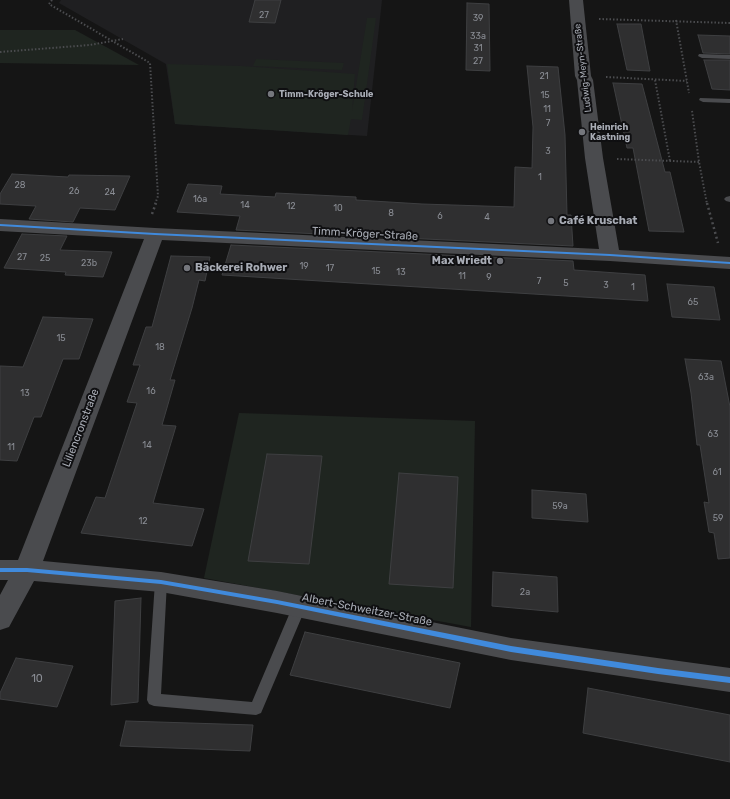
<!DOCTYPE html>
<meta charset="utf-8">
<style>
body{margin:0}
canvas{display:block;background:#151515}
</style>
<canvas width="730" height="799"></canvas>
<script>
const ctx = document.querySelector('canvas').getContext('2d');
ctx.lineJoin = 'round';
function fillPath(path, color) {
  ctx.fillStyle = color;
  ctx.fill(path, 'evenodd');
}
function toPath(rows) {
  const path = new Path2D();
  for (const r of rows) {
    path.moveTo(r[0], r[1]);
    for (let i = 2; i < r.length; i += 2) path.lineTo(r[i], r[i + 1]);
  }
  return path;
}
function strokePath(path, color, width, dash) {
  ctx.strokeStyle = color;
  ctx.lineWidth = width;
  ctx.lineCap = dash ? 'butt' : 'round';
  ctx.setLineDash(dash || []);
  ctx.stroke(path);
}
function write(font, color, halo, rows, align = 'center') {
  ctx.font = font + ' Rubik,sans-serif';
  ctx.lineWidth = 4;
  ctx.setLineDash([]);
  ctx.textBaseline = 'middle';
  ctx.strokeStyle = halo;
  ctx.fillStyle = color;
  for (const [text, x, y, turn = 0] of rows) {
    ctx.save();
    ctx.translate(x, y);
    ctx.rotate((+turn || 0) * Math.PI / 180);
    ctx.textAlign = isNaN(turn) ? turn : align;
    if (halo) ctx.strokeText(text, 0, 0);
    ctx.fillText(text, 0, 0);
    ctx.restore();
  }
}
fillPath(toPath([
 [61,0,382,0,367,136,175,124,166,64,59,3]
]), '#1f1f21');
fillPath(toPath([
 [367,18,376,18,362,120,351,119,348,135,175,124,167,64,241,66,355,74,352,111],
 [0,30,75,30,139,65,0,63],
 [256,59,344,63,342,70,253,66],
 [239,413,475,421,471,627,204,578]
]), '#1f2520');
const building = toPath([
 [255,0,281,0,275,23,249,22,255,0],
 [467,3,489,4,490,71,466,70,467,3],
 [617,24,641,24,650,71,627,70,617,24],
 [698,35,730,36,730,54,703,53,698,35],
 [704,60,730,60,730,90,712,89,704,60],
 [527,66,558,67,565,135,567,215,571,215,573,246,236,230,240,216,177,212,188,184,222,186,220,194,275,197,276,193,356,197,356,200,422,204,514,207,515,167,532,168,533,127,527,66],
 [613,83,642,84,665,172,670,172,684,232,649,231,633,148,627,148,613,83],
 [12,174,68,177,69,175,130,176,115,210,80,208,73,222,29,219,36,206,0,204,0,194,12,174],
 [22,234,67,236,60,250,112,252,103,277,65,275,66,272,4,268,22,234],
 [231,245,573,261,574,270,645,275,648,301,222,275,231,245],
 [171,256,210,257,205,281,199,280,192,308,170,380,175,380,162,425,176,426,153,503,204,509,192,546,81,533,96,497,105,498,137,403,127,402,140,365,133,365,146,327,152,327,171,256],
 [667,284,714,287,720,320,672,317,667,284],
 [43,317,93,319,79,359,63,359,41,417,34,417,17,461,0,460,0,366,23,367,43,317],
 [685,359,721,361,730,407,730,558,718,559,714,533,709,532,704,502,709,503,700,445,697,445,691,393,685,359],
 [267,454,322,456,309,564,248,561,267,454],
 [399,473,458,477,453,588,389,584,399,473],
 [532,490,586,494,588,522,532,518,532,490],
 [493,572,557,577,558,612,492,606,493,572],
 [141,598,138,702,111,705,115,601,141,598],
 [305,632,460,663,450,708,290,675,305,632],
 [16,658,73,666,57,707,0,699,0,693,16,658],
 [588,688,730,715,730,762,583,733,588,688],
 [126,721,253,725,250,751,120,746,126,721]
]);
fillPath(building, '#2f2f30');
strokePath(building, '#3e3f41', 1);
strokePath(toPath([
 [52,0,49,4,150,63,158,196,155,204],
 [599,19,730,23],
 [676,20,689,93],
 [0,52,90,45,123,39],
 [606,77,687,81],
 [655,80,670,161],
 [692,111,699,162,707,204],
 [617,159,699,162]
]), '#4b4c4f', 2, [1.5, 2]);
strokePath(toPath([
 [707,203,718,243],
 [152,214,156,203]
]), '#4b4c4f', 2.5, [2, 3]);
fillPath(toPath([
 [699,54,730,55,730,59,702,58,698,56,699,54],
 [700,98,730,99,730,103,703,102,699,100,700,98],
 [730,196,730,202,726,201,724,199,726,197,730,196],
 [161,577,166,578,167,582,161,694,252,702,294,603,299,602,304,603,306,607,261,713,256,715,154,706,149,704,147,700,155,582,156,578,161,577]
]), '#4a4b4e');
fillPath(toPath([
 [569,0,583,0,591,76,593,80,603,158,619,250,730,257,730,269,610,261,162,240,43,561,161,572,277,591,511,638,730,668,730,692,511,660,277,613,161,592,34,581,9,627,0,630,0,595,8,580,0,580,0,560,18,560,144,239,0,231,0,219,155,228,599,249,585,158,577,80,575,76,569,0]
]), '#4a4b4e');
fillPath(toPath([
 [0,224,155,233,610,254,730,262,730,264,610,256,155,235,0,226,0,224],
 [0,568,27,568,161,580,277,600,511,646,658,668,730,677,730,683,658,674,511,652,277,604,161,584,27,572,0,572,0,568]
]), '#408adc');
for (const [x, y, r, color] of [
 [271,94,4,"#75777d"],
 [582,132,4,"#75777d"],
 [551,221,4,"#75777d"],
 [500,261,4,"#75777d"],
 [187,268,4,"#75777d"]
]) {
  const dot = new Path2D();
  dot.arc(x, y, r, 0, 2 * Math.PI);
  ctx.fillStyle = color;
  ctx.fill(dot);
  strokePath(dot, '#0f0f11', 1.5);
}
write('9px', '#8a8d94', null, [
 ["27",264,15],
 ["39",478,18],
 ["33a",478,36],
 ["31",478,48],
 ["27",478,61],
 ["21",544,76],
 ["15",545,95],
 ["11",547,109],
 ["7",548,123],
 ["3",548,151],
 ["1",540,177],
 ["28",20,185],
 ["26",74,191],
 ["24",110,192],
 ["16a",200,199],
 ["14",245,205],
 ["12",291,206],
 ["10",338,208],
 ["8",391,213],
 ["6",440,216],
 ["4",487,217],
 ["27",22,257],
 ["25",45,258],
 ["23b",89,263],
 ["19",304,266],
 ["17",330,268],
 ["15",376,271],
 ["13",401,272],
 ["11",462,276],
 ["9",489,277],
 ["7",539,281],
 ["5",566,283],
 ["3",606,285],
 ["1",633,287],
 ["65",693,302],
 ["15",61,338],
 ["18",160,347],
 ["63a",706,377],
 ["16",151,391],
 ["13",25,393],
 ["63",713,434],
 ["14",147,445],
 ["11",11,447],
 ["61",717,472],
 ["59a",560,506],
 ["59",718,518],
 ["12",143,521],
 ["2a",525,592]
]);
write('9px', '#a8acb5', '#0f0f11', [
 ["Ludwig-Meyn-Straße",583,68,-97]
]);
write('bold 9px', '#a8acb5', '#0f0f11', [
 ["Timm-Kröger-Schule",279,94],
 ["Heinrich",590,127],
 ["Kastning",590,137]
], 'left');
write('bold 11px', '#a8acb5', '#0f0f11', [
 ["Café Kruschat",559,221],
 ["Max Wriedt",492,261,"right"],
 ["Bäckerei Rohwer",195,268]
], 'left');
write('11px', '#a8acb5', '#0f0f11', [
 ["Timm-Kröger-Straße",365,234,3],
 ["Liliencronstraße",81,428,-69],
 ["Albert-Schweitzer-Straße",367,610,11]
]);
write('11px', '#8a8d94', null, [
 ["10",37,679]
]);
</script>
